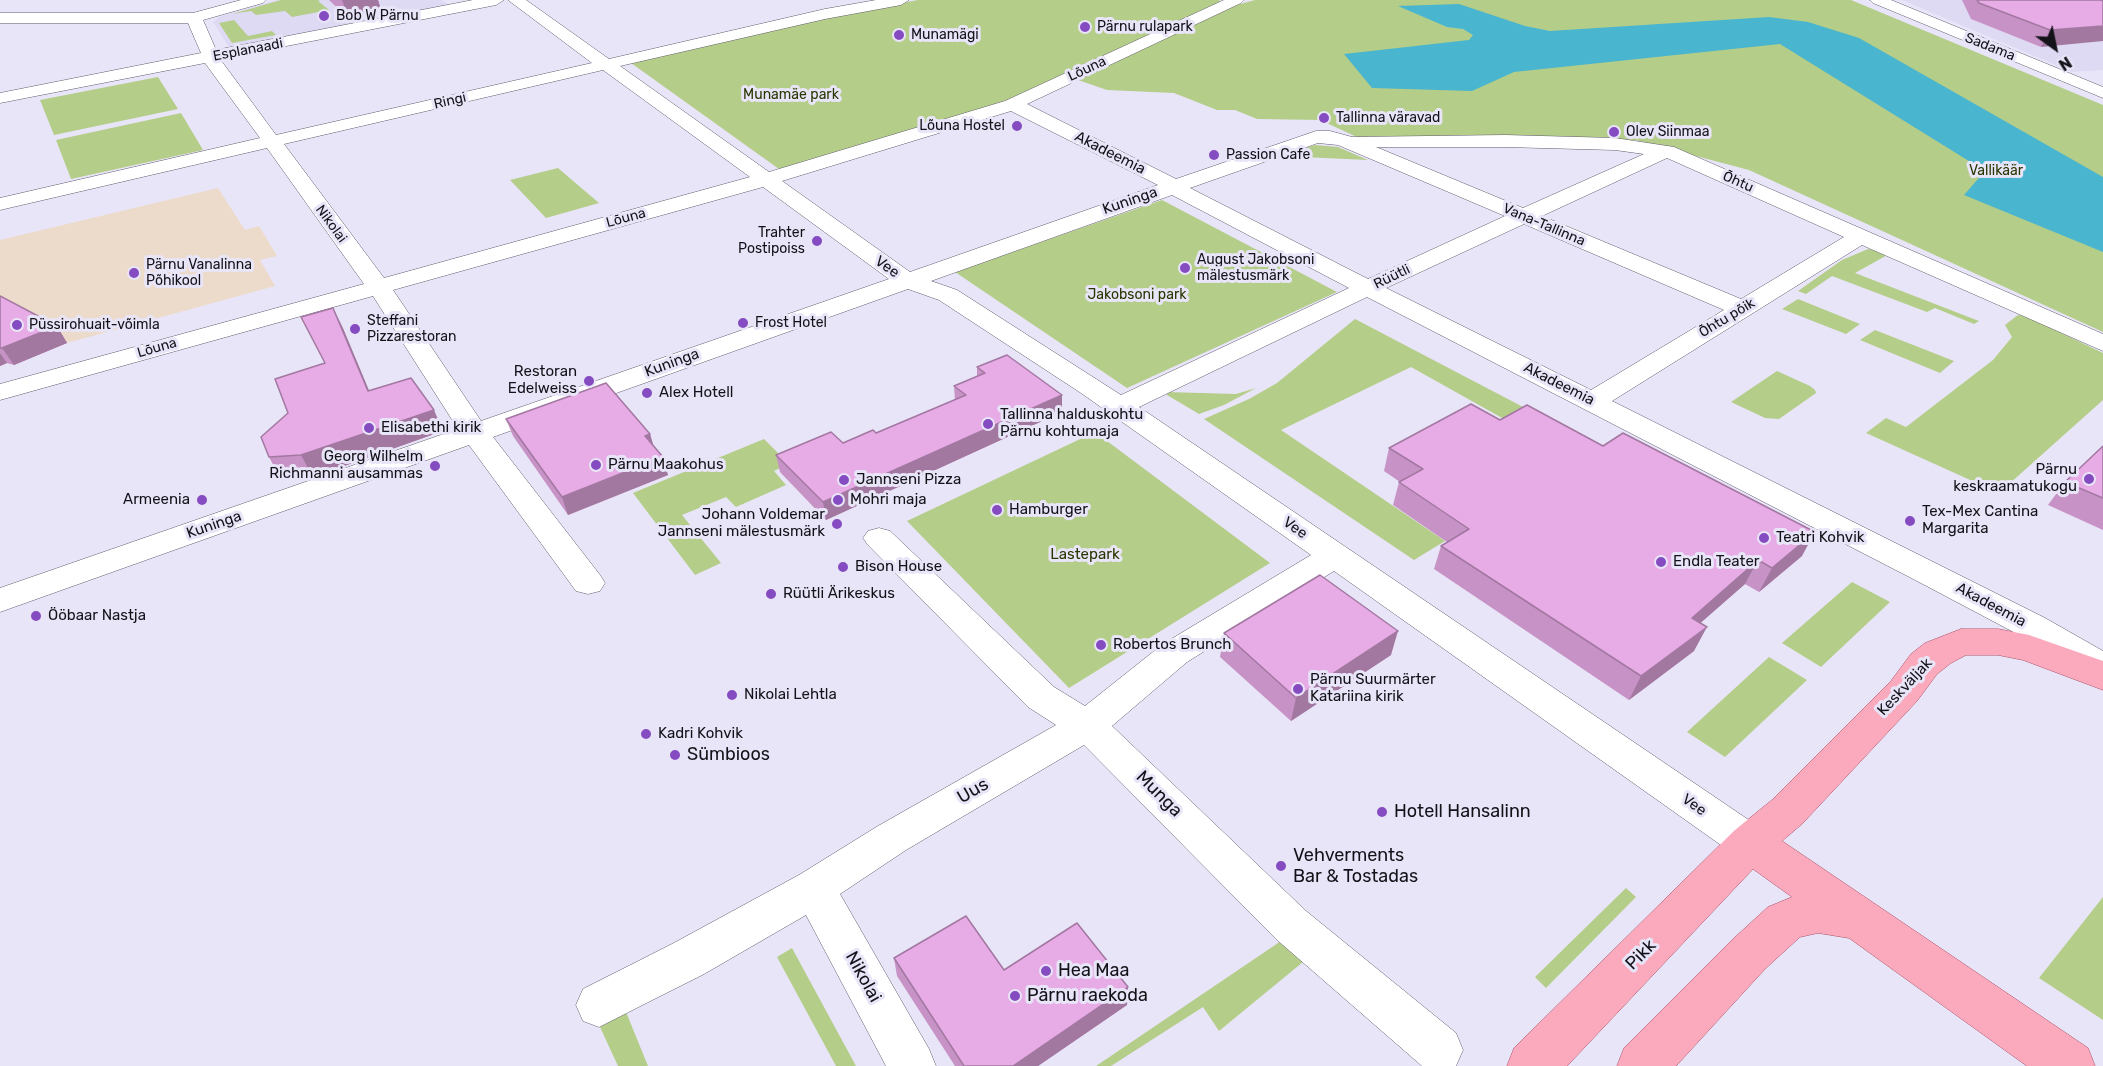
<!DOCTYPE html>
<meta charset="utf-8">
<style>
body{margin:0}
#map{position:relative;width:2103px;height:1066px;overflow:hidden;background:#e9e5f8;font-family:Rubik,sans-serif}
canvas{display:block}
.north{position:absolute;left:2025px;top:18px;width:60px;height:60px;-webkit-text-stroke:4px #e9e5f8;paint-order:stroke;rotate:147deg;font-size:16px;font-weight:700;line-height:24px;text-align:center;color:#141219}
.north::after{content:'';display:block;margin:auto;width:21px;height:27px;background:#141219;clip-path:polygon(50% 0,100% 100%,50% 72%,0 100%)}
</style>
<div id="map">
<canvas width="2103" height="1066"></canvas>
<div class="north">N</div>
</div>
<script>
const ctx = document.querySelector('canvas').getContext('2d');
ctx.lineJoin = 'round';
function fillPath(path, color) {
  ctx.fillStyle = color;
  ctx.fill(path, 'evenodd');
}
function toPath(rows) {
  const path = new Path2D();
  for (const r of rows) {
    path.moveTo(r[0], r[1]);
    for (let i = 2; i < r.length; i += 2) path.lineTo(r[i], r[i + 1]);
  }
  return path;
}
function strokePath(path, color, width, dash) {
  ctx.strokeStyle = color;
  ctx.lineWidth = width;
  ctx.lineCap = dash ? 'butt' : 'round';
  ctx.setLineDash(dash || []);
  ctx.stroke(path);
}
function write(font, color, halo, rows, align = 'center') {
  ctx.font = font + ' Rubik,sans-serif';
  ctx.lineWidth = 6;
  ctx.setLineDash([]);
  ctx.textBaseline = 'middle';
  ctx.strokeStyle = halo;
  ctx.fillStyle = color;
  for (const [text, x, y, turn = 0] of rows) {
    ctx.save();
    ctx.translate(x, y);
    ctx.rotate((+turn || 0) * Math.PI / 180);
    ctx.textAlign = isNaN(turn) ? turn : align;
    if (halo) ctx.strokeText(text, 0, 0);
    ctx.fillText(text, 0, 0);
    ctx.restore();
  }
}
fillPath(toPath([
 [276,0,442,0,452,8,232,52,213,22,219,17],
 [1902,0,2103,0,2103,70,2072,72]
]), '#dfdaf4');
fillPath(toPath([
 [218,188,245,230,259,226,277,256,260,260,275,286,67,343,0,366,0,240]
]), '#ecdbca');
fillPath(toPath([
 [281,0,320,0,318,1,329,10,292,17,285,11,256,15,251,11,232,14],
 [918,0,1219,0,1221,2,1007,101,779,169,631,63,842,14],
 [1255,0,1851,0,2103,105,2103,332,1749,170,1635,140,1359,138,1320,120,1257,119,1235,110,1217,110,1174,93,1107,90,1078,80,1229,7],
 [234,20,248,36,272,31,276,35,232,43,219,23],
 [158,77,178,109,54,135,40,100],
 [181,113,203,150,71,179,56,140],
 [1315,145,1338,147,1368,160,1281,156],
 [558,168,599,203,546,218,510,180],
 [1162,200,1337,292,1127,388,955,272],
 [1868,249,1891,253,1855,273,1979,321,1974,324,1935,308,1927,312,1832,276,1806,294,1798,291,1842,260],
 [1798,299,1860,324,1846,334,1782,309],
 [2018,315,2026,316,2103,353,2103,400,1999,493,1866,433,1886,418,1906,427,1993,360,2012,337,2005,325],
 [1355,319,1590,442,1520,428,1411,367,1281,430,1445,541,1414,560,1204,419,1249,399,1277,383],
 [1875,330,1954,361,1940,373,1860,340],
 [1777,371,1810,386,1815,390,1816,393,1779,419,1765,418,1731,402],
 [1256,388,1224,405,1199,414,1167,395,1166,392,1236,394],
 [1095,432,1270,563,1069,688,907,521],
 [764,439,789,464,774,471,786,485,736,507,726,497,682,515,721,563,695,575,633,493],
 [1852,582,1890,602,1821,667,1782,643],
 [1769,657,1807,680,1725,757,1687,732],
 [1626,888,1636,897,1546,988,1535,977],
 [2103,897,2103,1020,2039,978],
 [1281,941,1303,962,1219,1031,1203,1007,1111,1066,1096,1066],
 [792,948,856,1066,836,1066,777,957],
 [626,1012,648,1066,618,1066,600,1027]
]), '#b4cd89');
fillPath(toPath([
 [1459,4,1525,26,1550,31,1769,17,1808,22,1859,38,2103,177,2103,252,1964,195,1985,171,1780,44,1514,72,1472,91,1372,88,1344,54,1469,40,1473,35,1463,29,1447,27,1398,6]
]), '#49b5cf');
const minor = toPath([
 [241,0,266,0,263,3,203,20,216,50,473,0,504,0,496,5,220,59,276,135,592,63,508,0,526,0,609,59,825,9,876,0,909,0,901,5,825,19,620,66,769,172,1005,101,1224,0,1244,0,1241,3,1027,104,1176,179,1316,131,1330,131,1352,137,1505,135,1615,138,1674,147,2103,334,2103,351,1862,245,1612,401,2045,618,2103,651,2103,681,2090,677,2021,636,1919,582,1367,297,1139,407,1765,831,1771,843,1765,855,1750,861,1735,855,1334,571,1187,662,1112,726,1306,911,1456,1033,1463,1050,1456,1066,1422,1066,1276,939,1084,745,906,850,840,894,929,1049,936,1066,886,1066,806,915,704,974,599,1027,583,1021,576,1005,583,989,672,944,799,875,878,826,1056,725,1028,707,868,545,863,538,868,531,879,528,890,531,1054,687,1085,706,1163,644,1311,555,1081,393,939,300,908,289,493,437,600,575,605,583,600,591,588,594,576,591,469,445,0,612,0,588,458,429,373,296,0,400,0,384,364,284,267,148,0,210,0,198,260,138,205,63,0,103,0,93,201,53,188,23,0,23,0,13,193,13,241,0],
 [603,70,750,177,384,278,284,144,603,70],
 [1011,111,1158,185,910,272,782,181,1011,111],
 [1318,143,1338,145,1505,216,1368,279,1190,188,1318,143],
 [1376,147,1505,147,1615,150,1644,154,1523,208,1376,147],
 [1667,158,1844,237,1741,299,1542,216,1667,158],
 [763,187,889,279,481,421,393,290,763,187],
 [1172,195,1349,288,1121,395,957,290,931,281,1172,195],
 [1524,224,1724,310,1591,390,1386,288,1524,224],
 [1870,0,1891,0,2103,87,2103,98,1873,3,1870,0]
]);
const major = toPath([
 [1961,629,1998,629,2029,635,2103,661,2103,690,2023,660,1998,655,1966,655,1951,663,1937,674,1917,701,1802,824,1782,841,2088,1048,2095,1066,2027,1066,1849,938,1818,933,1800,937,1765,969,1676,1066,1617,1066,1624,1048,1733,939,1768,907,1792,897,1753,869,1567,1066,1507,1066,1514,1048,1735,830,1772,800,1891,681,1911,654,1925,643,1961,629]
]);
strokePath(minor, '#605c6d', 1);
strokePath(major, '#a85066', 1);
fillPath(minor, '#fff');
fillPath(major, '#faaabc');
fillPath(toPath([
 [329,0,378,0,382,13,349,19],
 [1962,0,2101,0,2041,47,1971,19],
 [0,296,57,326,67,343,14,365,7,363,0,366],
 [333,308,369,391,443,431,313,477,281,479,269,457,288,413,324,364],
 [977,367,1062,395,1062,412,826,520,780,472,776,455,843,443,876,433,955,400,954,386,977,377],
 [506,419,650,434,654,447,668,475,568,515,513,436],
 [1500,420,1802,556,1759,592,1745,584,1700,623,1694,651,1629,700,1434,569,1441,546,1447,542,1393,505,1399,482,1400,482,1384,471,1389,448],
 [2103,446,2103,530,2048,505,2065,482],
 [1224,633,1391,655,1291,721,1220,657],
 [894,958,1004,970,1128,987,1127,1005,1038,1066,955,1066,897,976]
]), '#c793c6');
fillPath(toPath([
 [342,0,378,0,382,13,349,19],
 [2103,26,2103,41,2041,47,2050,30],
 [333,308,343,328,378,412,368,391],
 [57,326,67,343,14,365,2,348],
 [0,353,7,363,0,366],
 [1062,395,1062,412,826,520,823,502],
 [434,410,443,431,313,477,301,455],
 [650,434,655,452,645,436],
 [663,457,668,475,568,515,562,497],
 [1815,532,1802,556,1759,592,1772,568],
 [1758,560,1745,584,1680,641,1692,618],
 [1707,627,1694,651,1629,700,1641,676],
 [1398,631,1391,655,1291,721,1296,698],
 [1128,987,1127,1005,1038,1066,1013,1066]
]), '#a278a1');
const building = toPath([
 [1977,0,2101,0,2103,1,2103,26,2050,30,1979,3,1977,0],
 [0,296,57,326,2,348,0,348,0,296],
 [333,308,368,391,411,378,434,410,301,455,269,457,261,437,288,413,275,379,325,363,301,317,333,308],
 [1007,355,1062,395,823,502,776,455,831,432,843,443,873,430,876,433,966,395,954,386,985,373,977,367,1007,355],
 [606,383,650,434,645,436,663,457,562,497,506,419,606,383],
 [1471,404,1500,420,1527,405,1603,446,1623,433,1815,532,1772,568,1758,560,1692,618,1707,627,1641,676,1441,546,1469,529,1399,482,1423,469,1389,448,1471,404],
 [2103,446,2103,498,2065,482,2103,446],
 [1320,575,1398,631,1296,698,1224,633,1320,575],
 [966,916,1004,970,1077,923,1128,987,1013,1066,964,1066,894,958,966,916]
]);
fillPath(building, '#e7abe6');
strokePath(building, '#a278a1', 1.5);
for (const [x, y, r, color] of [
 [324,16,6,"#854bc1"],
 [1085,27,6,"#854bc1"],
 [899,35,6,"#854bc1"],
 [1324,118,6,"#854bc1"],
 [1017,126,6,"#854bc1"],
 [1614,132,6,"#854bc1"],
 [1214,155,6,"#854bc1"],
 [817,241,6,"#854bc1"],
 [1185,268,6,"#854bc1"],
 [134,273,6,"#854bc1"],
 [743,323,6,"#854bc1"],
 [17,325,6,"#854bc1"],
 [355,329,6,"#854bc1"],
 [589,381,6,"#854bc1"],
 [647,393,6,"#854bc1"],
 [988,424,6,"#854bc1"],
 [369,428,6,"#854bc1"],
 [596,465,6,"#854bc1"],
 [435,466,6,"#854bc1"],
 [2089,479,6,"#854bc1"],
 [844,480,6,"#854bc1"],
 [202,500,6,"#854bc1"],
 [838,500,6,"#854bc1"],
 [997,510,6,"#854bc1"],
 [1910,521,6,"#854bc1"],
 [837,524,6,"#854bc1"],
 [1764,538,6,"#854bc1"],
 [1661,562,6,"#854bc1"],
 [843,567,6,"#854bc1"],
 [771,594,6,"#854bc1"],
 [36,616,6,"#854bc1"],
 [1101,645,6,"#854bc1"],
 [1298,689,6,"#854bc1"],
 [732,695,6,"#854bc1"],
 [646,734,6,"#854bc1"],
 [675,755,6,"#854bc1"],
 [1382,812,6,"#854bc1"],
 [1281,866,6,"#854bc1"],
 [1046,971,6,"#854bc1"],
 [1015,996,6,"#854bc1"]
]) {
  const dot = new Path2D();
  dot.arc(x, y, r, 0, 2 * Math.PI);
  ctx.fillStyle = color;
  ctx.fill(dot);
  strokePath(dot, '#e9e5f8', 2);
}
write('14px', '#141219', '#e9e5f8', [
 ["Bob W Pärnu",336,16],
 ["Pärnu rulapark",1097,27],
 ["Munamägi",911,35],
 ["Tallinna väravad",1336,118],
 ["Lõuna Hostel",1005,126,"right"],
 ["Olev Siinmaa",1626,132],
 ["Passion Cafe",1226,155],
 ["Trahter",805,233,"right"],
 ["Postipoiss",805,249,"right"],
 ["August Jakobsoni",1197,260],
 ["mälestusmärk",1197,276],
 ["Pärnu Vanalinna",146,265],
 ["Põhikool",146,281],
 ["Steffani",367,321],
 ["Pizzarestoran",367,337],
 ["Frost Hotel",755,323],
 ["Püssirohuait-võimla",29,325]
], 'left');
write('14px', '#141219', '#e9e5f8', [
 ["Sadama",1990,47,22],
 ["Esplanaadi",248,50,-11],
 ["Lõuna",1087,69,-25],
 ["Ringi",450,101,-13],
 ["Õhtu",1738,182,24],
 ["Lõuna",626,218,-15],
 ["Nikolai",331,224,54],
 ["Vana-Tallinna",1544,225,23],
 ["Rüütli",1392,277,-26],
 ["Õhtu põik",1727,318,-31],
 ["Lõuna",157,348,-16]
]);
write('14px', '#283700', '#e9e5f8', [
 ["Munamäe park",791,95],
 ["Vallikäär",1996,171],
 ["Jakobsoni park",1137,295]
]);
write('15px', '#141219', '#e9e5f8', [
 ["Akadeemia",1110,153,27],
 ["Kuninga",1130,201,-19],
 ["Vee",887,267,35],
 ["Kuninga",672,363,-20],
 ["Akadeemia",1559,384,27],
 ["Kuninga",214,525,-19],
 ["Vee",1295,528,35],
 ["Akadeemia",1991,605,28],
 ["Keskväljak",1905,687,-47],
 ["Vee",1694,805,35]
]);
write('15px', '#141219', '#e9e5f8', [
 ["Restoran",577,372,"right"],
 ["Edelweiss",577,389,"right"],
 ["Alex Hotell",659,393],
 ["Tallinna halduskohtu",1000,415],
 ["Pärnu kohtumaja",1000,432],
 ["Elisabethi kirik",381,428],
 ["Georg Wilhelm",423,457,"right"],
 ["Richmanni ausammas",423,474,"right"],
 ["Pärnu Maakohus",608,465],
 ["Pärnu",2077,470,"right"],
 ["keskraamatukogu",2077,487,"right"],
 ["Jannseni Pizza",856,480],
 ["Armeenia",190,500,"right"],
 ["Mohri maja",850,500],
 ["Hamburger",1009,510],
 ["Tex-Mex Cantina",1922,512],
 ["Margarita",1922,529],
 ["Johann Voldemar",825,515,"right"],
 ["Jannseni mälestusmärk",825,532,"right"],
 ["Teatri Kohvik",1776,538],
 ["Endla Teater",1673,562],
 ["Bison House",855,567],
 ["Rüütli Ärikeskus",783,594],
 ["Ööbaar Nastja",48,616],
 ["Robertos Brunch",1113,645],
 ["Pärnu Suurmärter",1310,680],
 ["Katariina kirik",1310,697],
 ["Nikolai Lehtla",744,695],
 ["Kadri Kohvik",658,734]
], 'left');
write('15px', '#283700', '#e9e5f8', [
 ["Lastepark",1085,555]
]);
write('18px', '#141219', '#e9e5f8', [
 ["Sümbioos",687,755],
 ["Hotell Hansalinn",1394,812],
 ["Vehverments",1293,856],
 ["Bar & Tostadas",1293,877],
 ["Hea Maa",1058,971],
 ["Pärnu raekoda",1027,996]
], 'left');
write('18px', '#141219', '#e9e5f8', [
 ["Uus",973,791,-30],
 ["Munga",1159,794,45],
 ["Pikk",1641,955,-45],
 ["Nikolai",863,977,61]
]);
</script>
